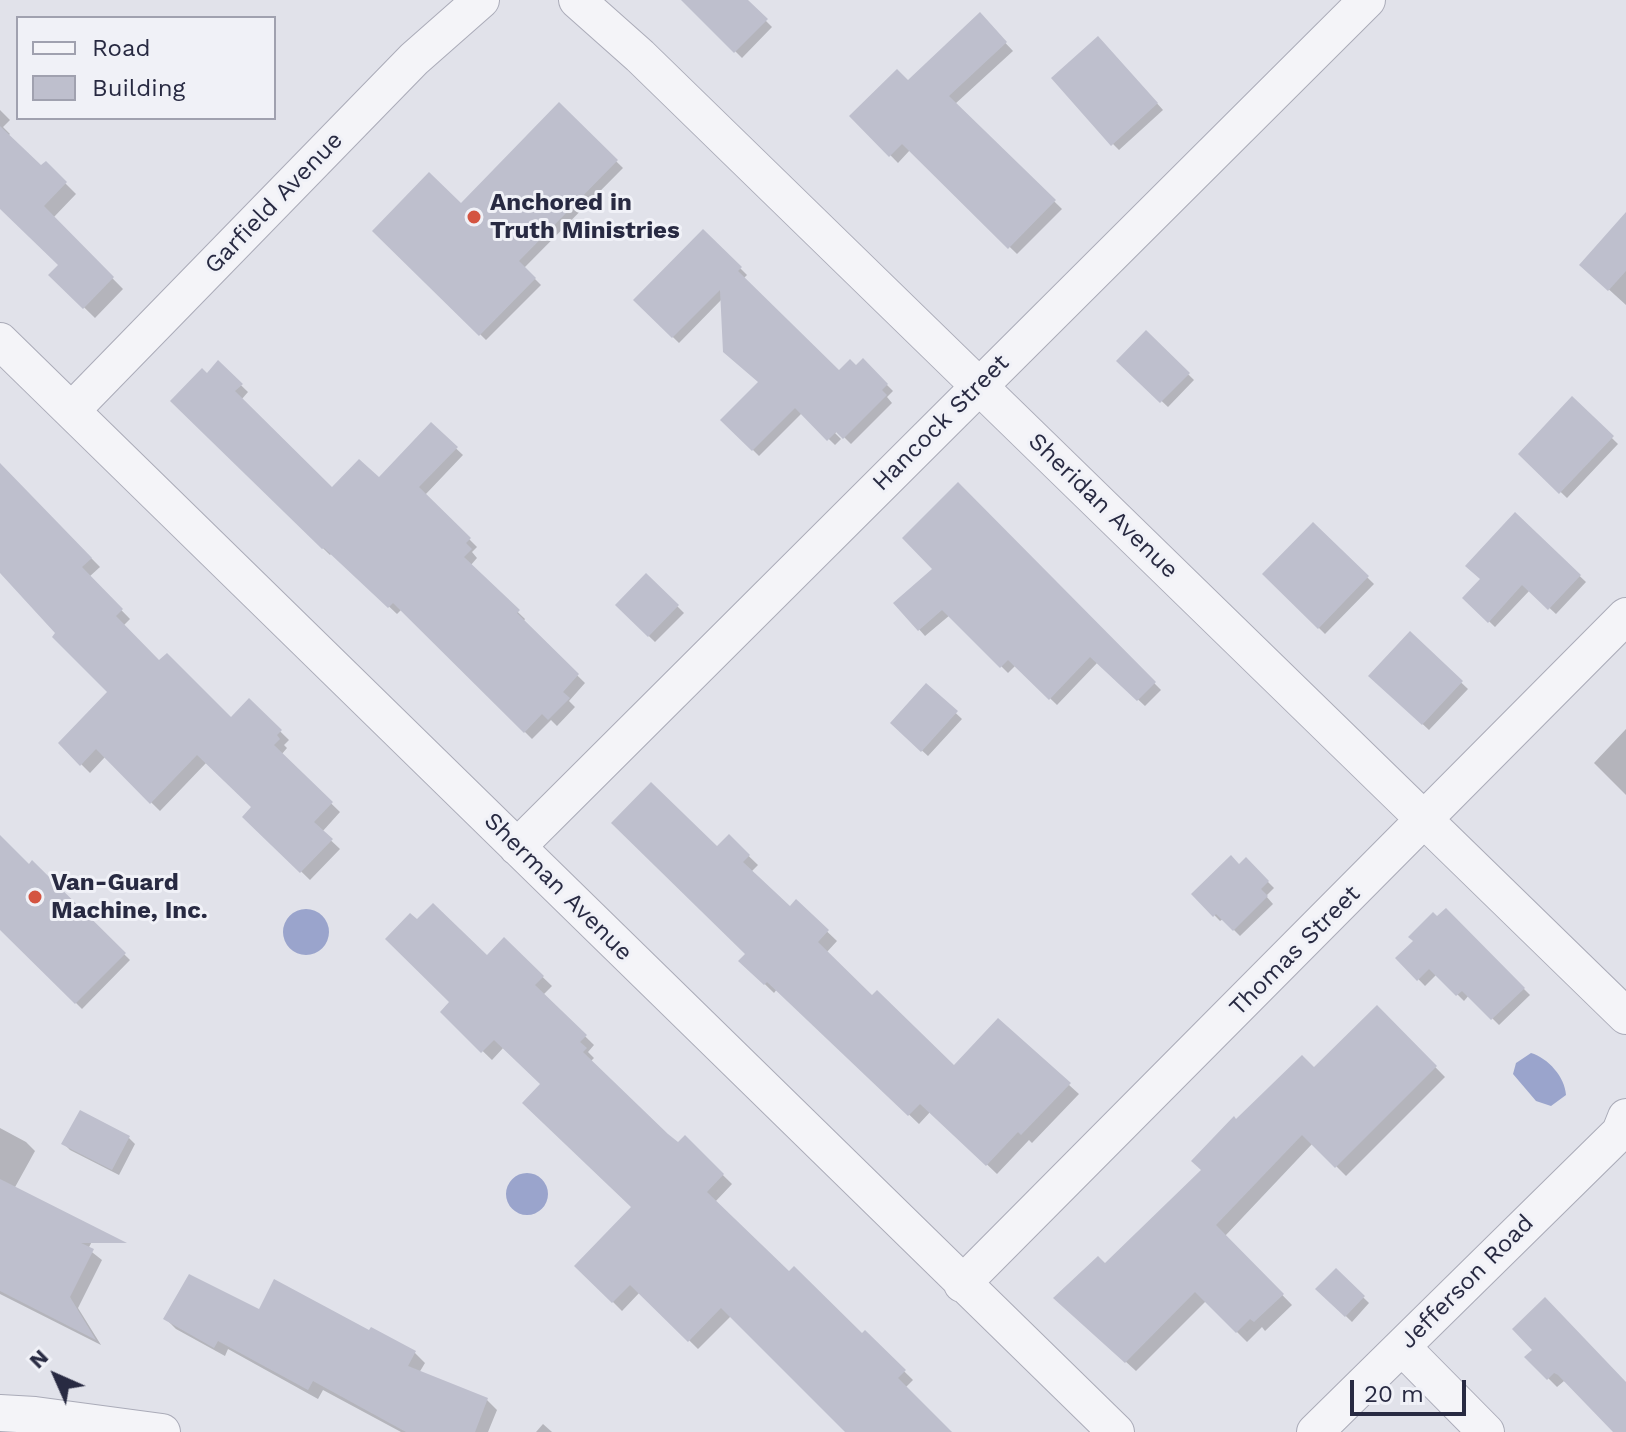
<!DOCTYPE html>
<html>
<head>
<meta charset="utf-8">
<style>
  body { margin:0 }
  #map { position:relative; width:1626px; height:1432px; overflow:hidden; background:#e1e2ea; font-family:"Work Sans",sans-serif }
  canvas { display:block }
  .legend { position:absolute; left:16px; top:16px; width:260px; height:104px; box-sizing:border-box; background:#f0f1f7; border:2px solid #a0a1af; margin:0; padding:10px 14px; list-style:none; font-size:24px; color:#282a42 }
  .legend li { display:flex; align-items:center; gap:16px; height:40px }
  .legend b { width:40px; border:2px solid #a0a1af }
  .north { position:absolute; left:16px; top:1336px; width:80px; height:80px; -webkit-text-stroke:6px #f0f1f7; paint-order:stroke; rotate:315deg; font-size:22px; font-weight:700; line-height:32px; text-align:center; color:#282a42 }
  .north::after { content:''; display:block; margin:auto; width:28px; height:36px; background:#282a42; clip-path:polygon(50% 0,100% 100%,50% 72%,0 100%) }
  .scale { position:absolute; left:1350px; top:1380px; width:116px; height:36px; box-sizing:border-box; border:4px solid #282a42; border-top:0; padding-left:10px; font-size:24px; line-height:28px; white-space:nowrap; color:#282a42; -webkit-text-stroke:6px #f0f1f7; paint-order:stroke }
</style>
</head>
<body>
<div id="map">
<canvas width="1626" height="1432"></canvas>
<ul class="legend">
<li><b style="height:10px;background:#f4f4f8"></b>Road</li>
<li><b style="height:22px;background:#bebfcd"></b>Building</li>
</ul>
<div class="north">N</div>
<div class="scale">20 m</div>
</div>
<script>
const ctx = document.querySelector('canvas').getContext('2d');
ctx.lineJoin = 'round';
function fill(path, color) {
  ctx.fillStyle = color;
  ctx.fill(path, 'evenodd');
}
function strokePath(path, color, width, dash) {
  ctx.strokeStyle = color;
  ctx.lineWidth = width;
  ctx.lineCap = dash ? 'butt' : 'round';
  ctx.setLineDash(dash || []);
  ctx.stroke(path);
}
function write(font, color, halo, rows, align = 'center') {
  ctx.font = font + ' "Work Sans",sans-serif';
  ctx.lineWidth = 6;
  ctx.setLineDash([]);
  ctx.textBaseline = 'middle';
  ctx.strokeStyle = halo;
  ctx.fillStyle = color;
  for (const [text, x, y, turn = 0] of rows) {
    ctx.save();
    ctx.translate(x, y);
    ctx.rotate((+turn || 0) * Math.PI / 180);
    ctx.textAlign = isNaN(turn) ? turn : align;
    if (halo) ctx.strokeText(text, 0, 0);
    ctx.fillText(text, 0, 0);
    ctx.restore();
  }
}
fill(new Path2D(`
  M283 932a23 23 0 1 1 46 0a23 23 0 1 1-46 0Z
  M1531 1053C1548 1058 1565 1077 1566 1095L1551 1106 1536 1101 1513 1074 1516 1063Z
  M506 1194a21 21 0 1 1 42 0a21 21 0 1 1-42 0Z`), '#9aa4cc');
fill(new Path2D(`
  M684 0H745L772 27 742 58Z
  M979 15 1013 51 955 104 1062 209 1017 254 910 150 898 163 852 116 908 83Z
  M1104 44 1163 110 1119 150 1113 144Z
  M559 105 623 168 524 268 541 285 486 340 375 231 461 206Z
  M0 110 10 120 3 127 10 134 8 136 41 168 46 164 76 194 53 218 123 289 95 318 51 275 60 265 0 206Z
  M1626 225V305L1582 265Z
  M703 231 747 275 743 279 839 373 856 368 863 361 893 391 887 397 892 403 851 444 838 431 835 433 841 439 835 445 802 413 759 456 723 420 760 383 722 299 679 343 635 300Z
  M1146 333 1194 380 1168 407 1119 361Z
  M218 363 248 392 241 400 332 490 379 480 431 425 463 455 425 495 477 547 472 552 477 558 470 566 525 619 523 622 585 683 569 701 575 707 557 726 551 720 532 739 402 609 397 614 332 553 330 555 173 401 207 376Z
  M1572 399 1618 444 1567 498 1521 454Z
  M0 466 100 567 89 577 130 619 123 626 159 662 231 720 249 701 289 740 284 745 287 748 281 755 340 812 322 832 340 849 310 880 245 817 254 807 207 762 160 811 105 757 90 773 60 743 110 692 0 566Z
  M958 485 1161 690 1145 706 1098 662 1057 705 1016 665 1008 673 950 615 925 636 896 603 935 569Z
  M1515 515 1586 582 1556 614 1530 590 1495 627 1465 598 1482 579Z
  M1313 524 1374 584 1325 634 1265 574Z
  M646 575 684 613 655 642 617 605Z
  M1410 634 1468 689 1429 730 1371 676Z
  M926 685 962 719 928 756 892 723Z
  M1626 729V795L1594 763Z
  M729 837 758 865 751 872 790 909 796 902 837 941 826 953 872 998 954 1067 998 1021 1079 1094 1032 1143 1029 1140 997 1174 931 1111 919 1124 777 989 774 993 741 961 747 954 717 849Z
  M0 838 29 866 32 863 130 960 82 1009 0 927Z
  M1246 860 1274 888 1266 896 1273 904 1240 936 1223 919 1220 921 1194 894Z
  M1446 911 1530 995 1499 1025 1469 995 1464 1001 1437 974 1425 986 1398 958Z
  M504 940 552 986 543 995 594 1045 588 1052 594 1058 590 1062 679 1145 685 1138 732 1184 715 1202 789 1274 862 1335 865 1333 913 1380 905 1388 949 1432H847L731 1316 698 1349 640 1292 622 1311 577 1266 634 1208 543 1084 504 1047 492 1060 442 1012Z
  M1377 1008 1445 1077 1346 1176 1313 1143 1225 1236 1292 1305 1265 1331 1262 1327 1247 1342 1206 1301 1136 1371 1066 1307 1203 1170 1236 1121 1314 1069Z
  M0 1128 26 1142 35 1151 14 1189 96 1234 88 1249 102 1260 78 1308 101 1345 0 1294Z
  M129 1138 135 1144 119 1175 70 1150 64 1144Z
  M1336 1271 1369 1303 1352 1322 1318 1289Z
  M260 1311 370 1333 372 1330 415 1353 425 1363 419 1373 487 1400 497 1410 488 1432H401L323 1390 318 1399 228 1349 225 1356 176 1329 166 1319Z
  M1527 1357 1626 1384V1432H1616L1569 1384 1564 1381 1557 1387Z
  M543 1424 552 1432H536Z`), '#0003');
fill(new Path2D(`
  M681 0H748L768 19 734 53Z
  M980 12 1007 42 949 96 1056 200 1008 249 902 144 889 157 849 116 897 69 908 80Z
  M1098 36 1158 103 1111 146 1051 78Z
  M559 102 618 160 519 261 536 278 479 336 372 231 429 172 461 203Z
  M0 126 41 165 46 161 67 182 44 206 114 277 83 309 48 275 58 265 0 209Z
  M1626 212V271L1608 291 1579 265Z
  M703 229 742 267 738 271 839 370 850 359 856 365 863 358 888 384 882 390 887 395 843 439 836 432 827 441 795 408 752 451 720 420 758 382 723 352 720 290 672 338 633 300Z
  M1146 330 1190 373 1160 403 1116 361Z
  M218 360 243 384 235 391 332 487 359 459 379 477 431 422 458 447 419 487 471 538 466 543 472 549 464 557 520 610 517 613 579 674 563 692 570 698 548 720 542 714 524 733 393 603 388 608 324 548 322 549 170 401 202 368 207 373Z
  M1572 396 1614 436 1559 494 1518 454Z
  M0 463 92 558 82 567 123 609 116 616 159 660 167 653 231 717 249 698 282 730 277 735 280 739 274 745 333 802 314 822 333 839 300 873 242 817 251 807 197 755 150 804 96 749 80 766 58 743 107 692 52 637 55 633 0 573Z
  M958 482 1156 682 1137 701 1090 657 1049 700 1008 660 1000 668 942 610 918 631 893 603 932 569 902 538Z
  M1515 512 1581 575 1548 610 1522 585 1488 623 1462 598 1480 579 1465 566Z
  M1313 522 1369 576 1318 629 1262 574Z
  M646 573 679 605 648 637 615 605Z
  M1410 631 1463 681 1422 725 1368 676Z
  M926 683 958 711 921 752 890 723Z
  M651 782 717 846 729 834 750 855 743 862 790 906 796 899 829 930 818 942 872 995 877 990 954 1065 998 1018 1071 1083 1021 1135 1018 1132 986 1166 920 1104 908 1116 767 982 764 985 738 961 745 954 611 823Z
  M0 835 29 864 32 860 126 953 75 1004 0 930Z
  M1231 855 1239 864 1246 857 1269 881 1261 889 1268 896 1233 931 1216 914 1213 917 1191 894Z
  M433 903 487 955 504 937 544 976 535 985 587 1035 580 1042 587 1048 583 1052 668 1134 678 1142 685 1135 724 1174 707 1192 789 1271 794 1266 862 1333 865 1330 906 1370 898 1378 952 1432H845L721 1308 688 1342 630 1285 612 1303 574 1266 631 1207 522 1103 540 1084 494 1040 481 1053 440 1012 449 1002 385 939 410 913 417 919Z
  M1446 908 1525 988 1491 1020 1462 991 1456 996 1429 969 1417 981 1395 958 1413 941 1408 937 1433 912 1437 916Z
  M1377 1005 1437 1066 1335 1168 1302 1135 1216 1225 1284 1294 1254 1322 1250 1319 1236 1333 1195 1292 1125 1363 1053 1298 1098 1256 1105 1263 1201 1170 1191 1161 1234 1116 1236 1119 1302 1055 1314 1067Z
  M80 1110 130 1136 112 1170 61 1144Z
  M0 1179 127 1243H81L94 1249 70 1297 96 1340 0 1291Z
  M1336 1268 1365 1296 1345 1317 1315 1289Z
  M189 1274 259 1309 274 1279 369 1330 371 1327 416 1351 408 1366 488 1398 475 1432H406L313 1381 308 1390 218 1341 214 1348 163 1319Z
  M1545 1297 1626 1382V1432H1613L1558 1375 1554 1373 1547 1380 1524 1357 1532 1350 1512 1329Z`), '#bebfcd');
const minor = new Path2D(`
  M577 0 640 56 1626 1016
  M0 341 1116 1432
  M72 410 414 59 481 0
  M517 847 1367 0
  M962 1284 1626 616
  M1402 1347 1486 1432
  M0 1413 35 1415 162 1432
  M1315 1432 1620 1132 1626 1117`);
strokePath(minor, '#aaabb8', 38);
strokePath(minor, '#f4f4f8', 36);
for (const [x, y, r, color] of [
  [474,217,8,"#d45441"],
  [35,897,8,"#d45441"]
]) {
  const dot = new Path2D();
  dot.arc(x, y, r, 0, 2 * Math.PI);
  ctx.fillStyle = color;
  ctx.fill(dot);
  strokePath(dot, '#f0f1f7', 3);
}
write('24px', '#282a42', '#f0f1f7', [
  ["Garfield Avenue",274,203,-46],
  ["Hancock Street",941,423,-45],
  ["Sheridan Avenue",1103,506,44],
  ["Sherman Avenue",558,887,45],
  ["Thomas Street",1295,951,-45],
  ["Jefferson Road",1467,1282,-45]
]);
write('bold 24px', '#282a42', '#f0f1f7', [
  ["Anchored in",490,203],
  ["Truth Ministries",490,231],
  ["Van-Guard",51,883],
  ["Machine, Inc.",51,911]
], 'left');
</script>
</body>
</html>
